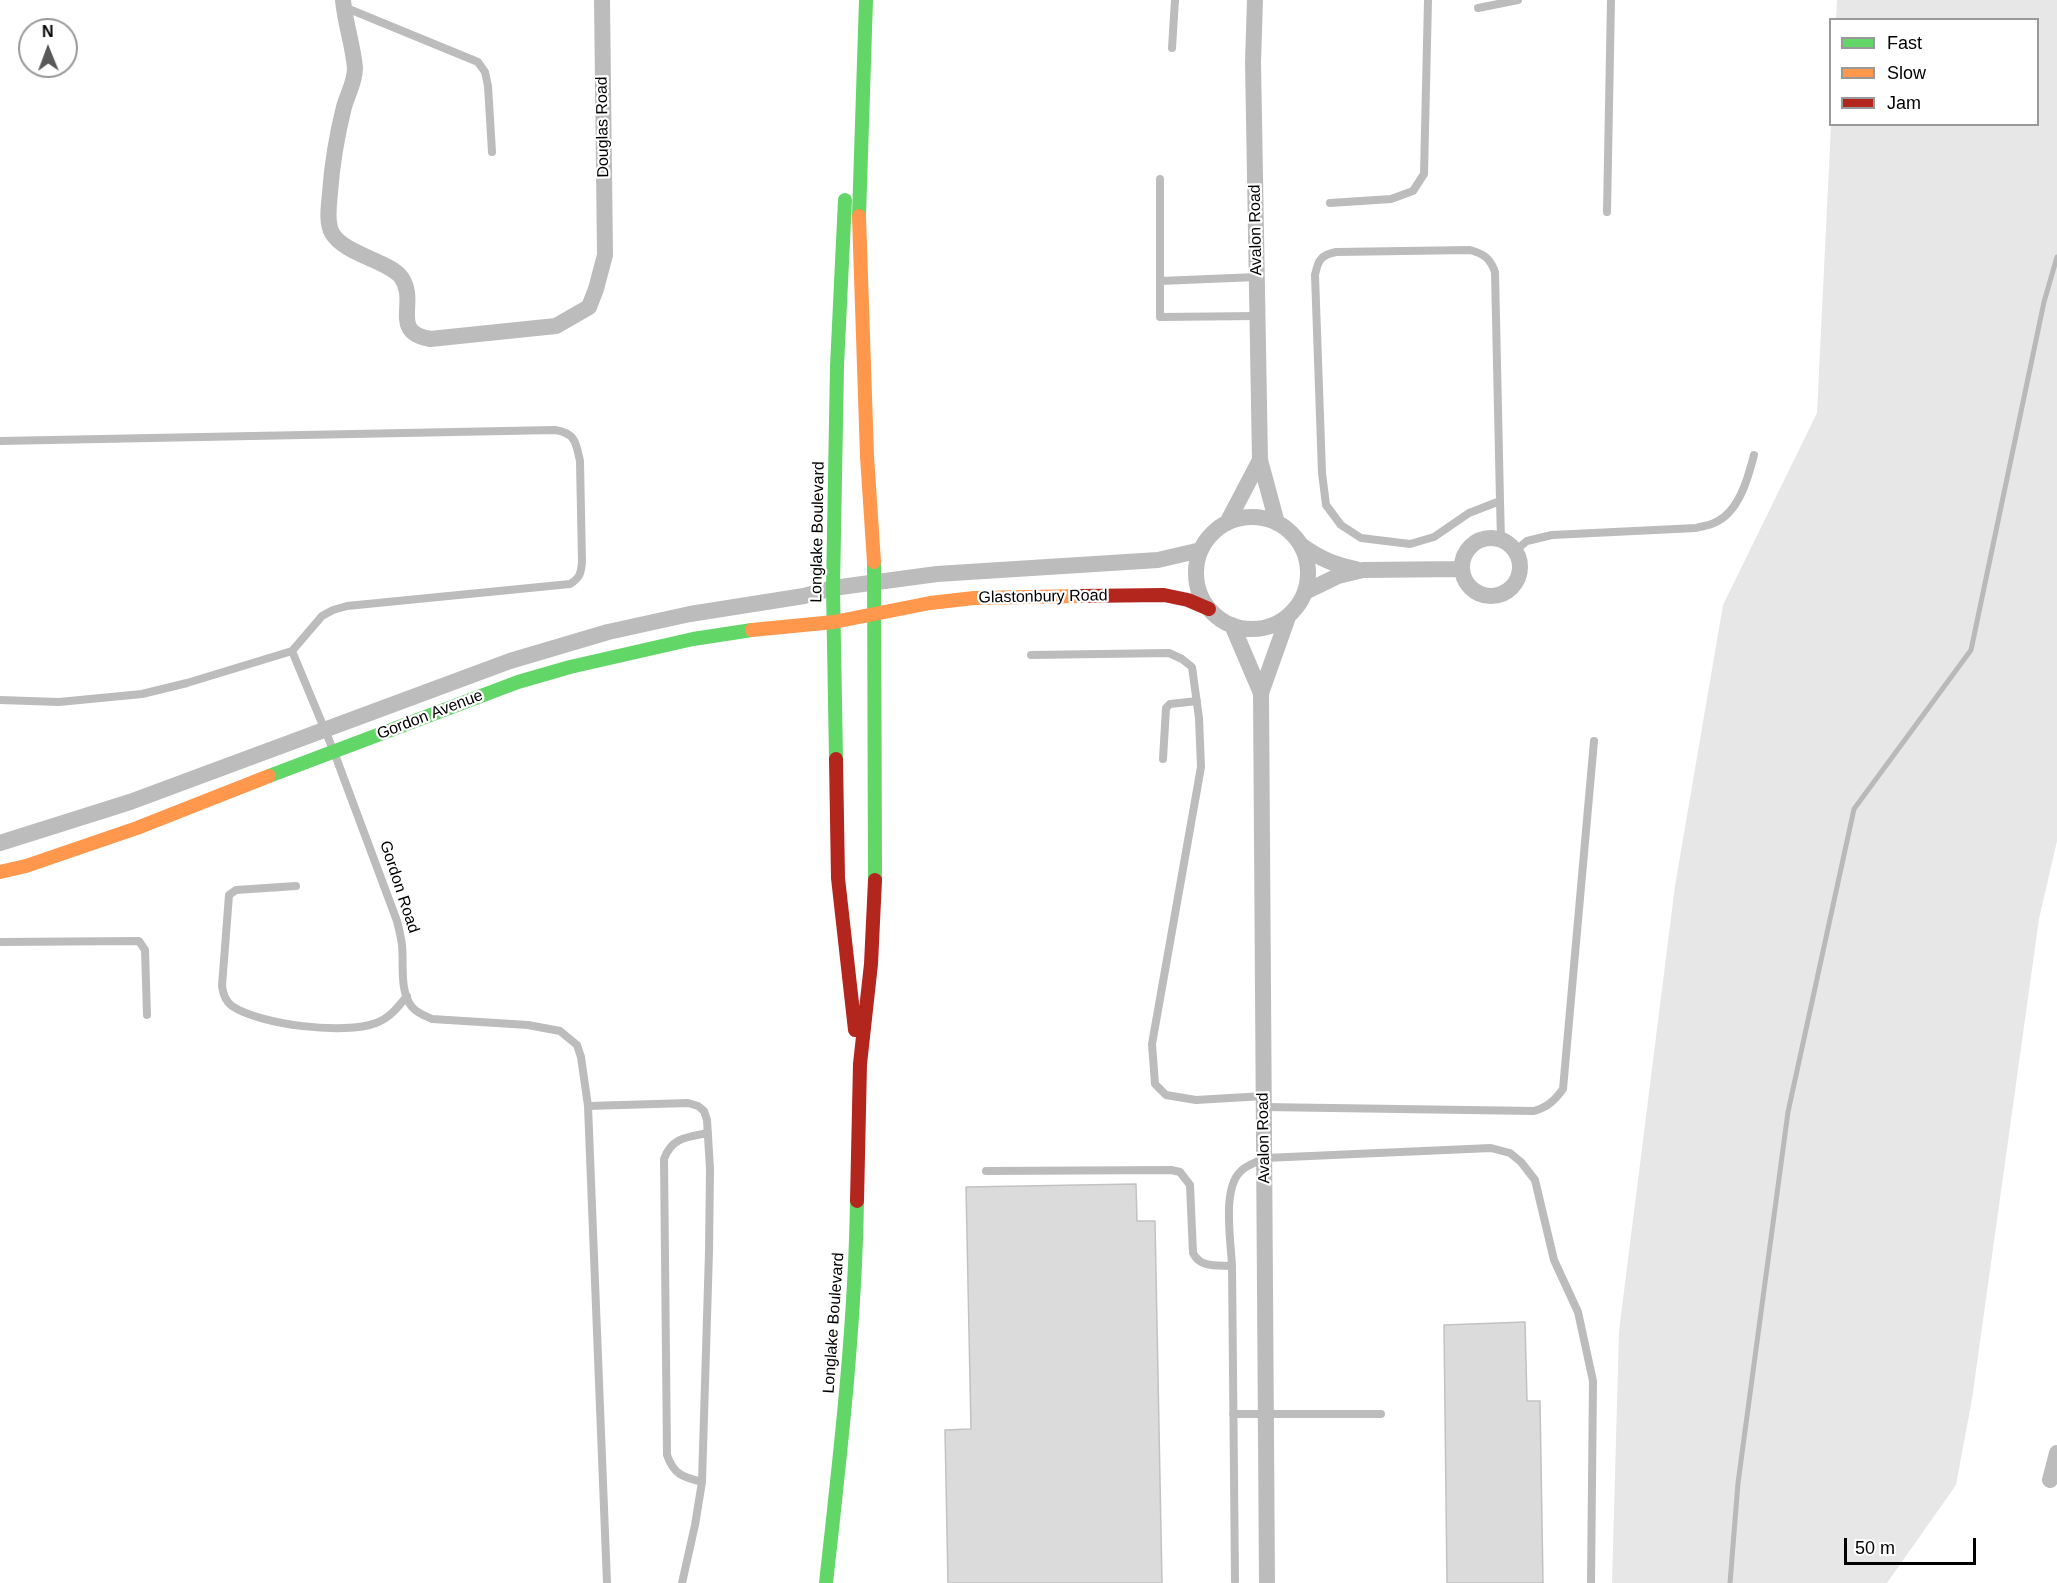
<!DOCTYPE html>
<html>
<head>
<meta charset="utf-8">
<style>
  body { margin:0 }
  #map { position:relative; width:2057px; height:1583px; overflow:hidden; background:#fff; font-family:Helvetica,sans-serif }
  canvas { display:block }
  .legend { position:absolute; left:1829px; top:18px; width:210px; height:108px; box-sizing:border-box; background:#fff; border:2px solid #999; margin:0; padding:8px 10px; list-style:none; font-size:18px; color:#000 }
  .legend li { display:flex; align-items:center; gap:12px; height:30px }
  .legend b { width:30px; border:2px solid #999 }
  .north { position:absolute; left:18px; top:18px; width:60px; height:60px; box-sizing:border-box; background:#fff; border:2px solid #999; border-radius:50%; rotate:359deg; font-size:16px; font-weight:700; line-height:24px; text-align:center; color:#000 }
  .north::after { content:''; display:block; margin:auto; width:21px; height:27px; background:#595959; clip-path:polygon(50% 0,100% 100%,50% 72%,0 100%) }
  .scale { position:absolute; left:1844px; top:1538px; width:132px; height:27px; box-sizing:border-box; border:3px solid #000; border-top:0; padding-left:8px; font-size:18px; line-height:21px; white-space:nowrap; color:#000; -webkit-text-stroke:4px #fff; paint-order:stroke }
</style>
</head>
<body>
<div id="map">
<canvas width="2057" height="1583"></canvas>
<ul class="legend">
<li><b style="height:8px;background:#63d668"></b>Fast</li>
<li><b style="height:8px;background:#ff974d"></b>Slow</li>
<li><b style="height:8px;background:#b3261e"></b>Jam</li>
</ul>
<div class="north">N</div>
<div class="scale">50 m</div>
</div>
<script>
const ctx = document.querySelector('canvas').getContext('2d');
ctx.lineJoin = 'round';
function fill(path, color) {
  ctx.fillStyle = color;
  ctx.fill(path, 'evenodd');
}
function strokePath(path, color, width, dash) {
  ctx.strokeStyle = color;
  ctx.lineWidth = width;
  ctx.lineCap = dash ? 'butt' : 'round';
  ctx.setLineDash(dash || []);
  ctx.stroke(path);
}
function write(font, color, halo, rows, align = 'center') {
  ctx.font = font + ' Helvetica,sans-serif';
  ctx.lineWidth = 4.5;
  ctx.setLineDash([]);
  ctx.textBaseline = 'middle';
  ctx.strokeStyle = halo;
  ctx.fillStyle = color;
  for (const [text, x, y, turn = 0] of rows) {
    ctx.save();
    ctx.translate(x, y);
    ctx.rotate((+turn || 0) * Math.PI / 180);
    ctx.textAlign = isNaN(turn) ? turn : align;
    if (halo) ctx.strokeText(text, 0, 0);
    ctx.fillText(text, 0, 0);
    ctx.restore();
  }
}
fill(new Path2D(`
  M1837 0H2057V841L2039 919 1972 1399 1956 1485 1887 1583H1612L1619 1331 1675 886 1723 605 1817 413 1831 125 2038 124V20L1836 19Z`), '#e7e7e7');
strokePath(new Path2D(`
  M1730 1583 1738 1483 1788 1112 1854 809 1971 650 2044 302 2057 257`), '#b9b9b9', 5);
const building = new Path2D(`
  M1136 1184 1137 1221H1155L1162 1583H948L945 1430 971 1429 966 1187Z
  M1525 1322 1527 1401H1540L1543 1583H1447L1444 1325Z`);
fill(building, '#dbdbdb');
strokePath(building, '#c2c2c2', 1.5);
strokePath(new Path2D(`
  M344 7 478 62 485 72 488 86 492 152
  M1478 8 1518 0
  M1172 48 1175 0
  M1160 179V317L1258 316
  M1330 203 1391 199 1413 191 1424 174 1428 0
  M1607 212 1611 0
  M1160 281 1257 277
  M0 441 555 430C575 433 576 442 580 461L582 562C581 573 580 578 570 584L347 606 333 610 322 616 292 651 187 683 142 694 59 702 0 700
  M1500 501 1469 513 1434 537 1410 544 1361 538 1341 525 1326 505 1322 473 1315 275C1318 260 1321 255 1336 252L1470 250C1484 254 1490 258 1495 272L1500 501 1501 539
  M1516 550 1527 541 1552 535 1696 528C1702 526 1708 526 1714 523 1739 513 1748 478 1754 455
  M292 651 334 752 397 921C399 929 401 937 402 945 404 963 399 991 412 1007 417 1013 425 1016 432 1019L528 1025 560 1031 577 1045 581 1057 588 1106 688 1103 698 1106 704 1111 707 1120 710 1169 709 1252 702 1482 695 1525 682 1583
  M1031 655 1169 653 1182 659 1192 667 1199 718 1201 767 1152 1044 1155 1084 1166 1095 1196 1100 1264 1096
  M1163 759 1166 708 1170 704 1197 701
  M296 886 236 890 229 895 222 986C223 994 225 1001 232 1006 260 1025 345 1035 376 1023 390 1018 398 1007 407 996
  M0 942 139 941 145 950 147 1015
  M588 1106 607 1583
  M1264 1107 1534 1111C1548 1107 1555 1100 1563 1089L1594 741
  M986 1171 1171 1170 1180 1172 1190 1185 1193 1253C1200 1268 1217 1265 1232 1266 1231 1242 1222 1190 1240 1172 1246 1165 1257 1162 1265 1158L1491 1148 1510 1153 1521 1162 1535 1180 1554 1260 1578 1312 1593 1381 1591 1583
  M1232 1266 1235 1581
  M1233 1414H1381
  M702 1482C683 1477 674 1475 667 1455L664 1159C672 1137 688 1137 708 1133`), '#bcbcbc', 8);
strokePath(new Path2D(`
  M343 0C345 23 353 45 355 68 355 82 348 93 344 107 337 135 332 164 330 193 329 205 326 222 332 233 344 254 389 261 401 277 419 302 389 332 430 339L556 326 589 307 596 289 605 255 602 0
  M1255 0 1253 62 1260 460 1277 523
  M1196 573a56 56 0 1 1 112 0a56 56 0 1 1-112 0Z
  M1227 523 1260 460
  M1462 567a29 29 0 1 1 58 0a29 29 0 1 1-58 0Z
  M1301 545C1319 558 1334 565 1356 569
  M1305 592 1338 576 1363 570 1462 569
  M1232 625 1261 693
  M0 843 130 802 510 661 608 632 690 614 804 596 833 588 937 574 1158 560 1201 550
  M2050 1480 2057 1453
  M1267 1583 1261 693 1288 617`), '#bcbcbc', 16);
strokePath(new Path2D(`
  M859 216 866 0
  M874 562 875 880
  M836 759 833 588 837 366 845 200
  M269 776 518 682 570 667 693 639 752 630
  M826 1583C840 1456 855 1329 857 1201`), '#63d668', 14);
strokePath(new Path2D(`
  M859 216 867 456 874 562
  M752 630 834 622 930 603 974 598 1081 596
  M0 872 26 866 137 828 269 776`), '#ff974d', 14);
strokePath(new Path2D(`
  M1081 596 1164 595 1188 600 1209 609
  M836 759 838 878 855 1030
  M857 1201 860 1064 871 964 875 880`), '#b3261e', 14);
write('16px', '#000', '#fff', [
  ["Douglas Road",603,127,-91],
  ["Avalon Road",1256,230,-91],
  ["Longlake Boulevard",818,532,-89],
  ["Glastonbury Road",1043,597,-1],
  ["Gordon Avenue",430,715,-21],
  ["Gordon Road",399,887,72],
  ["Avalon Road",1264,1138,-91],
  ["Longlake Boulevard",834,1323,-86]
]);
</script>
</body>
</html>
